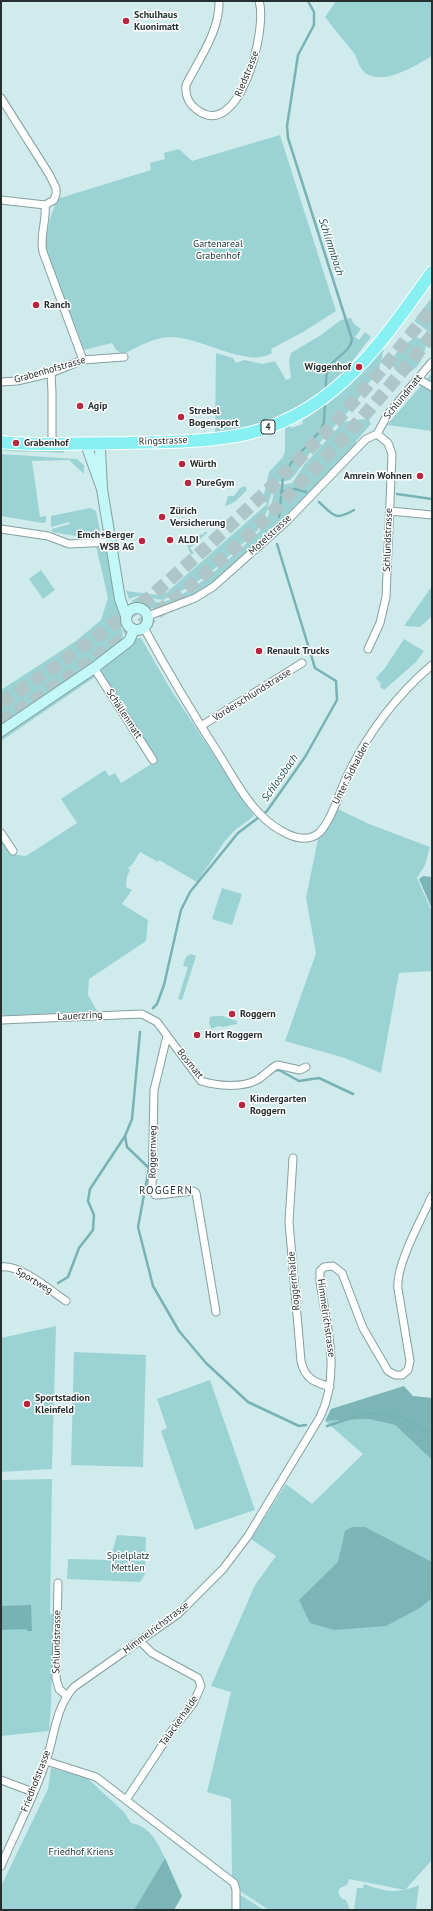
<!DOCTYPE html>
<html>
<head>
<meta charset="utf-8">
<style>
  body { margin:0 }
  #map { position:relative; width:433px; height:1911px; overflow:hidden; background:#d0ebec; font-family:"PT Sans",sans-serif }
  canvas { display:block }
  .frame { position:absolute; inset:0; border:2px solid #263031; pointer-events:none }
</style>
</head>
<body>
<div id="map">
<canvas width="433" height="1911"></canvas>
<div class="frame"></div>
</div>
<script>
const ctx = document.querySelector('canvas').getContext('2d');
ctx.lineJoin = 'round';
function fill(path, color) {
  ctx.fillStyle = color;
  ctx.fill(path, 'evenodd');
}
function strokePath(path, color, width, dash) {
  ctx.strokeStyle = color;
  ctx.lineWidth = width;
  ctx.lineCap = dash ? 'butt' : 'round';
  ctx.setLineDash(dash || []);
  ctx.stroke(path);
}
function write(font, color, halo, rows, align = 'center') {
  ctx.font = font + ' "PT Sans",sans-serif';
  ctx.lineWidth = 3;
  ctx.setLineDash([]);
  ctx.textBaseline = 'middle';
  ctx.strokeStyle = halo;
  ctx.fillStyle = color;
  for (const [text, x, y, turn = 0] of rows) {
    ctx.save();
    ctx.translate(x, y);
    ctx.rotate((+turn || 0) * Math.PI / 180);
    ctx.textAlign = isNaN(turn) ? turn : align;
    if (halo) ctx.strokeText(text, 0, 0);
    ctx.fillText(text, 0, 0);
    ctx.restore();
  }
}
fill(new Path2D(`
  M336 1H432V56C415 66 382 87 364 72 358 66 358 59 354 53 344 41 334 29 325 17Z
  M280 135 336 311 303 332 271 349 272 353C248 369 199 336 171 337 154 337 138 347 123 354L116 350 112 343 84 350 44 246 49 222 57 199 151 170 150 163 165 159 164 153 179 149 192 161Z
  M432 297V334L414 321Z
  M351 318 354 324 361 329 355 337 359 340 365 332 371 337C358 353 345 372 330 387 298 415 255 427 215 434L216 353 233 358 236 363 244 360 263 364 275 361 286 380 291 378 289 360 291 353 321 335 341 320Z
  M417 337 426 344C424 359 417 372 401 375 380 361 404 343 417 337Z
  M384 348 378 374 370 381 355 404 310 453 295 475 290 480 277 482 273 487 264 520 257 531 212 571 191 586 163 600 138 596 129 599 126 591 159 595V589L162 588 166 593 267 504 263 499 269 472 283 457 285 451V428L290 425 291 428 303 424 302 420C336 401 358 378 384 348Z
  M432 373V431L387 425Z
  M362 419 369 420 371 424 356 441 357 443 285 517 205 589 189 597 155 609 148 608 131 601 137 598C145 600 153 603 161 602 191 598 235 553 258 533L267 520 275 489 277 486 292 483 304 465 343 422Z
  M1 447 21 450H65L63 453C42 451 22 453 1 450Z
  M1 454 77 459 84 465V474L69 460 32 461 40 517 46 516V522L42 523 1 516Z
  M245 486 247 490C240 497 234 504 225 506L228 496H234L240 488Z
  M90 508 96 511 101 535 76 536 52 532V529L70 524 69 522 51 527V516Z
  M186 532 187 537 204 534V532H208L190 548 194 553 191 555 187 545 193 544 192 538 186 539Z
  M96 546 107 548 123 636 122 640 43 698 1 725V690L76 641 101 620 108 598Z
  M41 570 55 590 43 599 29 579Z
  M432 586V616L420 627 404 626Z
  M141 638 171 690 254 816 235 830 225 841 197 882 159 860 158 862 140 852 132 865 128 868 130 870 127 876 126 887 132 890 122 904 148 920 146 941 89 979 88 995 97 1011 3 1016 1 1009V840L10 854 26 856 77 823 61 799 105 770 109 776 115 773 121 783 156 761 100 671 134 639Z
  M404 639 424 651 416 662 384 690 380 687 381 684 376 678 385 668Z
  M92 674 95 677 1 741V734Z
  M338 809 369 824 430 847 425 865 417 878 432 912V971L399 973 381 1073 345 1058 285 1041 316 953 306 898 318 839Z
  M222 888 242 894 232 925 212 919Z
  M191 954 196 956 182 1000 178 999 188 967 183 966 186 957Z
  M214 1016H222L237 1021V1024L223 1027 218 1026 212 1029 209 1024 210 1017Z
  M56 1326 52 1469 1 1472V1338Z
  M74 1352 146 1355 143 1467 71 1465Z
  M210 1380 255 1510 195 1530 161 1431 167 1428 157 1399Z
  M368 1419 395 1425 432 1460V1860L405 1890 349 1879 347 1885 340 1888 338 1893 342 1899 346 1900 350 1910H269L240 1891 236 1880 232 1877 231 1799 207 1792 231 1692 211 1686 255 1585 276 1556 251 1539 286 1484 312 1504 363 1454 325 1421Z
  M52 1479 50 1613 53 1615 51 1704 49 1731 1 1736V1480Z
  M117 1535 146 1537 145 1574 140 1582 67 1579 68 1559 110 1560Z
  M51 1768 85 1776 124 1812 131 1823C150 1826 157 1842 165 1858L134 1910H1V1886L48 1789Z
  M364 1884C385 1892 399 1894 419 1885L416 1910H354L357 1888H363Z
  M239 1896H242L264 1910H238Z`), '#9bd3d5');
fill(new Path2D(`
  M423 876 432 877V909L419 879Z
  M404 1386 413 1396 432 1398V1460L395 1425 368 1419 325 1421 331 1409Z
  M352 1527H365L432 1562V1598L420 1608 386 1626 334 1630 310 1623 299 1600 338 1562 345 1531Z
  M165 1858 182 1896 174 1910H134Z`), '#7bb5b7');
fill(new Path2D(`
  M31 1605 32 1631H27V1629L1 1630V1606Z`), '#77b2b4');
strokePath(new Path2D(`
  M308 1 314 12V25L298 55 287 126 288 138 352 339C350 353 335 356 329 368 325 374 326 383 326 390
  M281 492 295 489 306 492
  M397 494 432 499
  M319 502C334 516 335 521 354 510
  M279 517 283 477 291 463 321 430 324 422 325 401
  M153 1008 157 1004 164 985 181 910 190 892 238 833 267 811 305 757 337 700 336 681 315 668 277 544
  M140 1032 132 1119 125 1136 127 1147 149 1168 138 1227 153 1286 179 1331 206 1363 248 1402 299 1426 306 1425
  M272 1071 279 1070 299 1081 319 1078 353 1094
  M58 1283 68 1277 79 1248 93 1230 94 1215 88 1201 90 1189 125 1136
  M327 1426 360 1415 369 1413 401 1417 426 1432 432 1430`), '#77b2b4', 2.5);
strokePath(new Path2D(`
  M1 703 55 667 150 597 207 547 269 489 333 425 390 360 432 308
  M1 722C55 687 108 650 159 611 260 533 352 434 432 335`), '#aec6c7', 13, [13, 6]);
const street = new Path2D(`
  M219 1C220 31 199 59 186 85 185 95 188 103 196 109 239 144 268 29 259 1
  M1 98 49 174 56 188V194L54 200 45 205 1 200
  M45 205C47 221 39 236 43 252L83 360
  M51 373 52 393V444
  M418 379 432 387
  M1 382 17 381 51 373 83 360 124 357
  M377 434 388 414 432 362
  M390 511 432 515
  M1 529 48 536 69 544 112 542
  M148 616 195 598 213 587 286 522 366 439 377 434
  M144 628C168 672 193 714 220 756 232 775 243 797 259 813 272 827 302 849 320 832 333 818 340 789 349 772 369 732 398 694 432 665
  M368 649 380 623 386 597 392 454 388 443 377 434
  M94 668 153 760
  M201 726 302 663
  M1 833 13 851
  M1 1020 142 1014 157 1022 201 1081C217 1086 242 1088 257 1080 264 1076 270 1069 277 1065L300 1070 306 1067
  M167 1036 154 1090 152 1189 155 1195H158L193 1191 196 1193 216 1312
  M293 1158 289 1222 301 1361C305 1379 314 1382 330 1387
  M1 1267C20 1264 50 1290 66 1301
  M58 1583 56 1678 59 1689 67 1696
  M46 1761 96 1777 234 1883 236 1890V1910
  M1 1780 33 1792
  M126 1800 173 1729 193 1704 201 1686 198 1678 152 1653 140 1641
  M1 1866C16 1831 34 1797 46 1761 55 1735 55 1708 74 1687L178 1614 223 1569 248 1536 320 1417C341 1374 327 1326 320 1282V1271L324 1267 333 1266 342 1273 363 1328 388 1371 395 1375H402L408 1370 410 1361 398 1289C395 1266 422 1218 432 1196`);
const secondary = new Path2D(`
  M102 489 100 449 94 443 88 450 102 489 120 599 126 616
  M126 619a11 11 0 1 1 22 0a11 11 0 1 1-22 0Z
  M1 731 94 668 129 641 134 630`);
const primary = new Path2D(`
  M1 442C13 444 25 443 37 444 67 444 98 443 128 443 164 442 201 442 236 436 331 419 380 345 432 272`);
strokePath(street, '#869fa0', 9);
strokePath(secondary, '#869fa0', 12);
strokePath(primary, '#fff', 14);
strokePath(street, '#fff', 7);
strokePath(secondary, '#c3f8f9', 10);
strokePath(primary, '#87f0f3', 12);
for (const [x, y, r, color] of [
  [126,21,4,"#b9273e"],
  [36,305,4,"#b9273e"],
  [359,367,4,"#b9273e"],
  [80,406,4,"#b9273e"],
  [181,417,4,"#b9273e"],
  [16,443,4,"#b9273e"],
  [182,464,4,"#b9273e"],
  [420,476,4,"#b9273e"],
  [188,483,4,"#b9273e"],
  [162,517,4,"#b9273e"],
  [170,540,4,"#b9273e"],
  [142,541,4,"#b9273e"],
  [259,651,4,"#b9273e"],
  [232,1014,4,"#b9273e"],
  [197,1035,4,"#b9273e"],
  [242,1105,4,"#b9273e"],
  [27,1404,4,"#b9273e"]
]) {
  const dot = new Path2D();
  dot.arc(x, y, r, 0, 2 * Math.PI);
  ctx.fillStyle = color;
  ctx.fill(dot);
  strokePath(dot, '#fff', 1.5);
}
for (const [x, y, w] of [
  [268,427,14]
]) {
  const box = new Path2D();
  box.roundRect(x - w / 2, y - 7, w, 14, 3);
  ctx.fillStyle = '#fff';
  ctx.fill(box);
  strokePath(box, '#263031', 1);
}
write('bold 9px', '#263031', null, [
  ["4",268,427]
]);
write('bold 10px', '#263031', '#fff', [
  ["Schulhaus",134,15],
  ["Kuonimatt",134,27],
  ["Ranch",44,305],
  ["Wiggenhof",351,367,"right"],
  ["Agip",88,406],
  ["Strebel",189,411],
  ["Bogensport",189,423],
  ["Grabenhof",24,443],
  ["Würth",190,464],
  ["Amrein Wohnen",412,476,"right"],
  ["PureGym",196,483],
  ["Zürich",170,511],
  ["Versicherung",170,523],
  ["Emch+Berger",134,535,"right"],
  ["WSB AG",134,547,"right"],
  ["ALDI",178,540],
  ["Renault Trucks",267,651],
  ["Roggern",240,1014],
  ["Hort Roggern",205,1035],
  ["Kindergarten",250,1099],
  ["Roggern",250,1111],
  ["Sportstadion",35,1398],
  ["Kleinfeld",35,1410]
], 'left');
write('10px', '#263031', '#fff', [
  ["Riedstrasse",247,74,-68],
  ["Grabenhofstrasse",50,370,-16],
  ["Schlundmatt",403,397,-51],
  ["Ringstrasse",163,441,-2],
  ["Motelstrasse",270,535,-43],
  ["Schlundstrasse",388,540,-88],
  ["Vorderschlundstrasse",252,695,-32],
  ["Schällenmatt",124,714,57],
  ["Unter Sidhalden",351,773,-63],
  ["Lauerzring",80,1016,-3],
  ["Bosmatt",190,1064,51],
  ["Roggernweg",153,1152,-89],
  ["Sportweg",34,1281,31],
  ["Roggernhalde",294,1281,-95],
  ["Himmelrichstrasse",326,1318,82],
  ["Himmelrichstrasse",156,1628,-37],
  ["Schlundstrasse",57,1642,-89],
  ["Talackerhalde",179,1721,-55],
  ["Friedhofstrasse",36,1781,-69]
]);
write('10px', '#163536', '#fff', [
  ["Gartenareal",218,244],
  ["Grabenhof",218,256],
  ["Spielplatz",128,1556],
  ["Mettlen",128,1568],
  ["Friedhof Kriens",81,1852]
]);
write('italic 11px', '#1e5153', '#fff', [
  ["Schlimmbach",331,247,72],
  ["Schlossbach",280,778,-55]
]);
ctx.letterSpacing = '1px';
write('11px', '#1c3334', '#fff', [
  ["ROGGERN",166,1191]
]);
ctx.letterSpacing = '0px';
</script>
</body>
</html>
